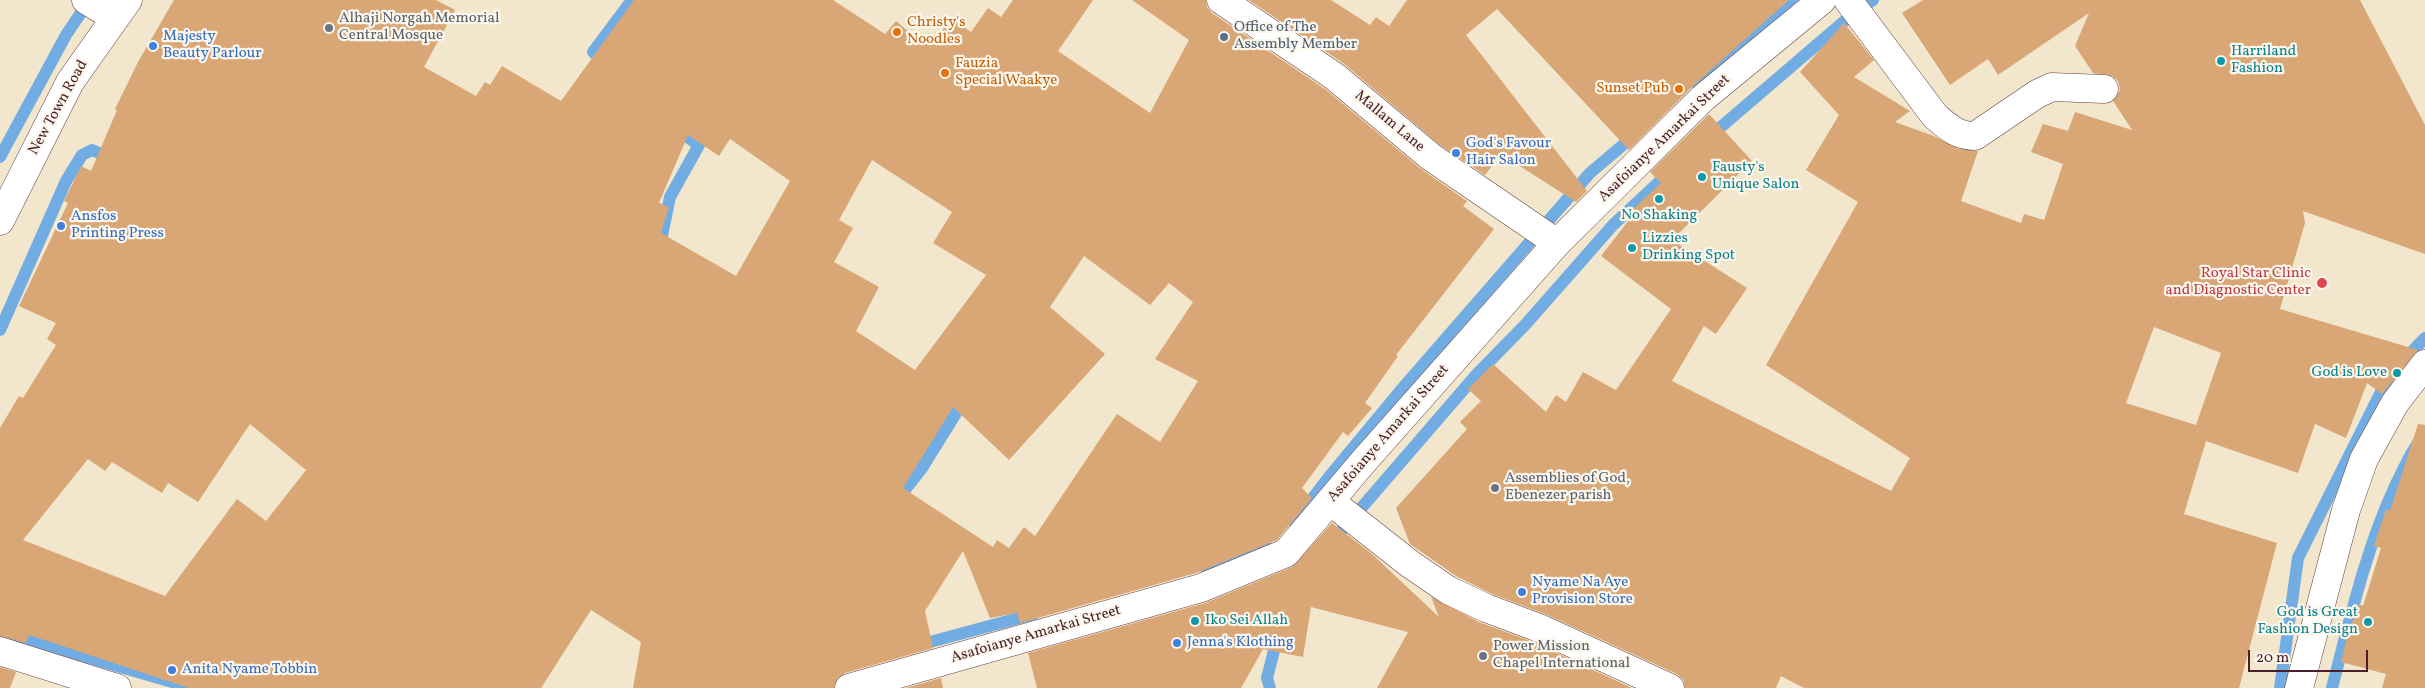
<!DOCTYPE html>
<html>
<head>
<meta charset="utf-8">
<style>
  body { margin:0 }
  #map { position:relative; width:2425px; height:688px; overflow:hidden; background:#f2e7cc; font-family:Vollkorn,serif }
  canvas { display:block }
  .scale { position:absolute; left:2248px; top:650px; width:120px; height:22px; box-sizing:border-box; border:2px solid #4a1f2b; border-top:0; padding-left:6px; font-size:15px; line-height:18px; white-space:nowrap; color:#4a1f2b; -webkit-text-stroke:4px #fbf7ec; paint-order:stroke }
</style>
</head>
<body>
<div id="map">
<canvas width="2425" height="688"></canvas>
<div class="scale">20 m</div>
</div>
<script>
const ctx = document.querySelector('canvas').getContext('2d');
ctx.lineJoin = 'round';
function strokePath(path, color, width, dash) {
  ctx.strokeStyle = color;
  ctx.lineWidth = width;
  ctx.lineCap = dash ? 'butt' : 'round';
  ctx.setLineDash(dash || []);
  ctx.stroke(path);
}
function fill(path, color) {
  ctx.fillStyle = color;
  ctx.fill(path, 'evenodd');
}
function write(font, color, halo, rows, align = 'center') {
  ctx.font = font + ' Vollkorn,serif';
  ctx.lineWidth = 4.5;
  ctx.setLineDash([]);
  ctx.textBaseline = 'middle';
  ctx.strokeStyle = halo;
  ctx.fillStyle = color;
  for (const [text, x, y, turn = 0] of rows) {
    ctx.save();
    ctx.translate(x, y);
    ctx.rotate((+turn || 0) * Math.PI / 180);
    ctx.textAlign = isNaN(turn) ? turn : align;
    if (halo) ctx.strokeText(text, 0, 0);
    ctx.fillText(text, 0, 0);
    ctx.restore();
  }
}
strokePath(new Path2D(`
  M607 64 593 52 632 0
  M1696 83 1797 0
  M1708 138 1848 18 1873 0
  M0 157 66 35 89 1
  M659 250 670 197 699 145 673 127
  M0 330 66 181 82 155 92 150 114 159
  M2403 361 2425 338
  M904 491 922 468 966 397
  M1294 523 1328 478 1401 390 1590 173 1637 133
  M1331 543 1477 374 1525 325 1613 225 1671 171
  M1205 567 1267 547
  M0 632 193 688
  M915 646 1034 614
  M1270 688 1267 678 1278 635
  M2280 688 2298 558 2388 378
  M2332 688C2350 619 2366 548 2396 484 2405 466 2412 449 2425 434`), '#71ace2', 12);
fill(new Path2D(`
  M174 0H436L455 10 424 67 476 96 485 82 490 85 502 66 561 101 634 0H833L885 34 896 21 922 43 929 33 937 38 951 18 971 32 988 8 1001 17 1013 0H1093L1058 51 1150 113 1189 40 1132 0H1206L1207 7 1212 13 1325 89 1421 169 1467 201 1463 206 1494 229 1396 355 1398 356 1365 403 1372 408 1348 436 1343 432 1302 488 1312 498 1277 540 1196 573 1020 623 1017 613 990 618 963 551 925 611 933 648 845 673 838 678 834 688H633L641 642 591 610 541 688H189L29 635 26 643 0 636V428L19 396 23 398 56 345 47 339 56 323 19 306 68 203 64 201 81 166 91 171 117 110 115 109 138 62ZM688 135 719 156 730 139 790 181 736 276 661 233 669 207 659 203ZM872 160 952 212 933 243 986 275 915 370 856 331 879 287 834 262 853 228 839 220ZM1084 256 1150 305 1169 283 1193 302 1155 359 1198 381 1160 442 1117 414 1035 536 1024 527 1009 548 997 540 993 547 903 488 953 407 1009 460 1105 354 1050 307ZM250 424 306 470 266 521 237 499 165 596 23 540 88 459 105 471 112 462 162 493 168 483 198 502Z
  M1249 0H1331L1370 25 1376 17 1389 26 1407 0H1789L1692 87 1629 150 1497 9 1466 35 1587 191 1576 202 1501 154 1485 175 1440 145 1343 63Z
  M1923 0H2360L2425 125V254L2303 211 2305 223 2280 309 2418 350 2382 394 2367 383 2346 438 2315 424 2298 473 2206 441 2184 514 2277 543 2239 688H1804L1781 676 1776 688H1685L1683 679 1677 674 1545 614 1492 594 1456 576 1410 544 1396 508 1467 429 1460 422 1481 401 1468 389 1493 364 1546 412 1556 395 1566 402 1583 372 1616 390 1671 309 1601 256 1632 216 1629 213 1661 183 1650 172 1709 114 1752 161 1672 240 1747 288 1716 334 1704 326 1672 381 1891 491 1910 458 1766 365 1858 202 1806 170 1839 115 1800 72 1844 23 1874 60 1854 77 1910 111 1895 122 1934 136 1958 149 1978 151 1961 201 2021 223 2024 214 2044 220 2063 164 2031 152 2043 124 2068 131 2075 112 2132 130 2113 101 2120 90 2118 81 2112 76 2093 73 2075 46 2089 13 1998 75 1988 59 1950 85 1902 13ZM2154 327 2221 353 2196 425 2126 403Z
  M2418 424 2425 425V688H2382L2386 674 2341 662 2347 636 2359 604 2363 606 2381 548 2374 546 2386 509 2390 511Z
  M1332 523 1372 554 1439 617 1431 597 1479 622 1533 642 1632 688H1377L1408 632 1311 607 1303 657 1263 649 1241 688H1037L1028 653 1205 603 1292 567Z
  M0 667 16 672 10 688H0Z
  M941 678 943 688H906Z`), '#d9a676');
const minor = new Path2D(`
  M86 0 114 17
  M1221 0 1334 76 1431 157 1557 243
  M1848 0 1935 116C1948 127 1957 136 1975 136L2037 94 2052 87 2104 89
  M0 221 70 82 128 0
  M1330 501 1410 564 1448 590 1486 608 1539 628 1670 688
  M0 651 117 688
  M849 688 1201 588 1286 553 1363 462 1557 243 1703 98 1822 0
  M2299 688 2346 510 2364 459 2395 403 2425 364`);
strokePath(minor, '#633d43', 29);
strokePath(minor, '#fff', 28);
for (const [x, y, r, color] of [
  [329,28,5,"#6b7280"],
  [897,32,5,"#e8710a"],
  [1224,37,5,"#5c6f8a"],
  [153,46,5,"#3f7fe0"],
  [2221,61,5,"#0f9aa8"],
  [945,73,5,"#e8710a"],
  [1679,89,5,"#e8710a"],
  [1456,153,5,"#3f7fe0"],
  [1702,177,5,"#0f9aa8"],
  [1659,199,5,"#0f9aa8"],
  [61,226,5,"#3f7fe0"],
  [1632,248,5,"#0f9aa8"],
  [2322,283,6,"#e0444e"],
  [2397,373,5,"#0f9aa8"],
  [1495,488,5,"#6b7280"],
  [1522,592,5,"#3f7fe0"],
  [1195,621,5,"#0f9aa8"],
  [2368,622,5,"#0f9aa8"],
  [1177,643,5,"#3f7fe0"],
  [1483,656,5,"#6b7280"],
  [172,670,5,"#3f7fe0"]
]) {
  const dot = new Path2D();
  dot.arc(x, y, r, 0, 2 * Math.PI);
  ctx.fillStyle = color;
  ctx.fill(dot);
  strokePath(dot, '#fbf7ec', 2);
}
write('15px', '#5b616d', '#fbf7ec', [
  ["Alhaji Norgah Memorial",339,19],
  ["Central Mosque",339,36],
  ["Assemblies of God,",1505,479],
  ["Ebenezer parish",1505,496],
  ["Power Mission",1493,647],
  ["Chapel International",1493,664]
], 'left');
write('15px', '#c56008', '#fbf7ec', [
  ["Christy's",907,23],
  ["Noodles",907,40],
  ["Fauzia",955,64],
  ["Special Waakye",955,81],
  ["Sunset Pub",1669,89,"right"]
], 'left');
write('15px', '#4e5e75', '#fbf7ec', [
  ["Office of The",1234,28],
  ["Assembly Member",1234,45]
], 'left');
write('15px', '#366cbe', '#fbf7ec', [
  ["Majesty",163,37],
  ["Beauty Parlour",163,54],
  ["God's Favour",1466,144],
  ["Hair Salon",1466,161],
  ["Ansfos",71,217],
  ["Printing Press",71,234],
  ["Nyame Na Aye",1532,583],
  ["Provision Store",1532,600],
  ["Jenna's Klothing",1187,643],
  ["Anita Nyame Tobbin",182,670]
], 'left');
write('15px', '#0d838f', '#fbf7ec', [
  ["Harriland",2231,52],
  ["Fashion",2231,69],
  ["Fausty's",1712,168],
  ["Unique Salon",1712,185],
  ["No Shaking",1659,216,"center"],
  ["Lizzies",1642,239],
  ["Drinking Spot",1642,256],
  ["God is Love",2387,373,"right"],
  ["God is Great",2358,613,"right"],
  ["Fashion Design",2358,630,"right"],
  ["Iko Sei Allah",1205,621]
], 'left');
write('15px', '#4a1f2b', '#fbf7ec', [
  ["New Town Road",59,108,-61],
  ["Mallam Lane",1389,122,40],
  ["Asafoianye Amarkai Street",1665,139,-44],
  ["Asafoianye Amarkai Street",1389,434,-49],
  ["Asafoianye Amarkai Street",1036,635,-16]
]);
write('15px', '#be3a42', '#fbf7ec', [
  ["Royal Star Clinic",2311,274],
  ["and Diagnostic Center",2311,291]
], 'right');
</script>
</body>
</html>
